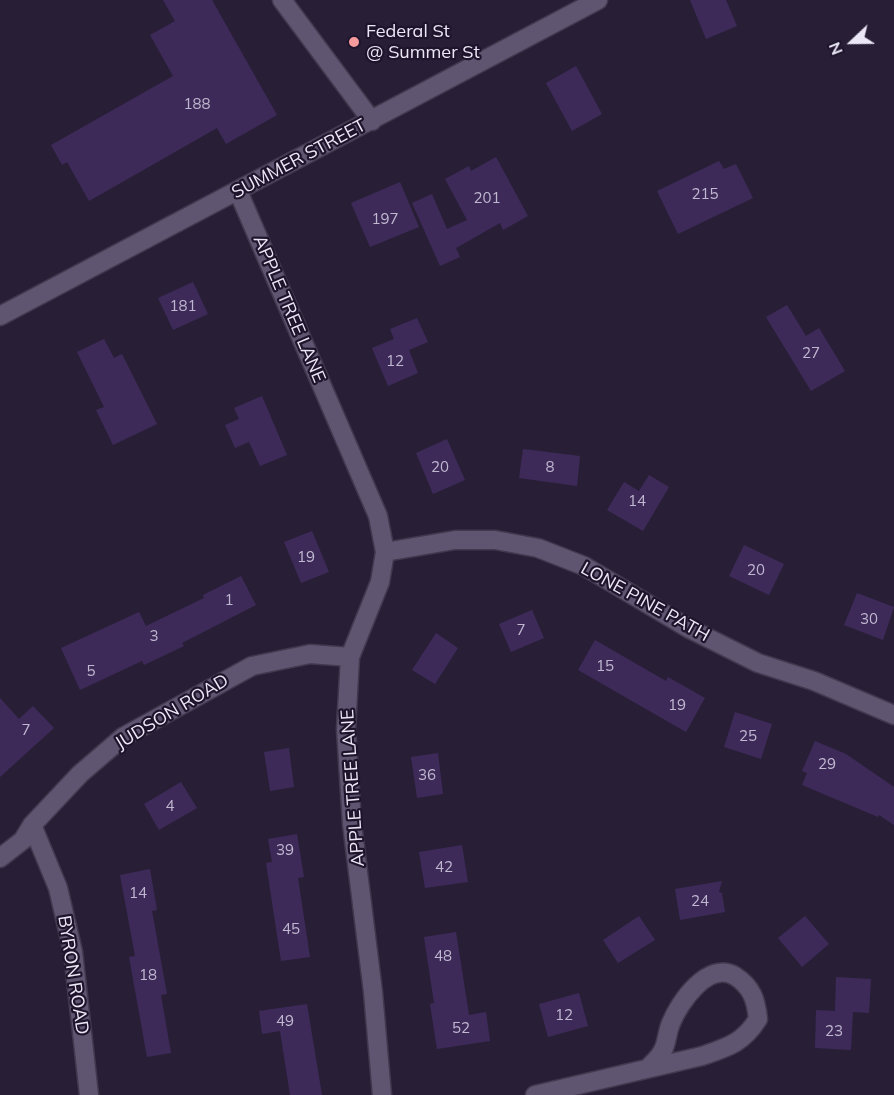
<!DOCTYPE html>
<html>
<head>
<meta charset="utf-8">
<style>
  body { margin:0 }
  #map { position:relative; width:894px; height:1095px; overflow:hidden; background:#281f37; font-family:Mulish,sans-serif }
  canvas { display:block }
  .north { position:absolute; left:822px; top:12px; width:60px; height:60px; -webkit-text-stroke:4px #1e152c; paint-order:stroke; rotate:248deg; font-size:16px; font-weight:700; line-height:24px; text-align:center; color:#ece7f7 }
  .north::after { content:''; display:block; margin:auto; width:21px; height:27px; background:#ece7f7; clip-path:polygon(50% 0,100% 100%,50% 72%,0 100%) }
</style>
</head>
<body>
<div id="map">
<canvas width="894" height="1095"></canvas>
<div class="north">N</div>
</div>
<script>
const ctx = document.querySelector('canvas').getContext('2d');
ctx.lineJoin = 'round';
function fill(path, color) {
  ctx.fillStyle = color;
  ctx.fill(path, 'evenodd');
}
function strokePath(path, color, width, dash) {
  ctx.strokeStyle = color;
  ctx.lineWidth = width;
  ctx.lineCap = dash ? 'butt' : 'round';
  ctx.setLineDash(dash || []);
  ctx.stroke(path);
}
function write(font, color, halo, rows, align = 'center') {
  ctx.font = font + ' Mulish,sans-serif';
  ctx.lineWidth = 4.5;
  ctx.setLineDash([]);
  ctx.textBaseline = 'middle';
  ctx.strokeStyle = halo;
  ctx.fillStyle = color;
  for (const [text, x, y, turn = 0] of rows) {
    ctx.save();
    ctx.translate(x, y);
    ctx.rotate((+turn || 0) * Math.PI / 180);
    ctx.textAlign = isNaN(turn) ? turn : align;
    if (halo) ctx.strokeText(text, 0, 0);
    ctx.fillText(text, 0, 0);
    ctx.restore();
  }
}
fill(new Path2D(`
  M163 0H212L277 115 226 144 217 128 89 201 67 162 62 165 51 145 173 76 150 35 175 21Z
  M690 0H726L737 26 706 39Z
  M576 66 602 114 572 131 546 83Z
  M496 157 528 216 503 230 500 223 456 248 460 257 440 266 412 203 432 194 447 229 467 220 445 179 469 166 471 171Z
  M719 161 724 169 736 164 753 198 678 234 657 191Z
  M400 182 419 227 370 247 351 203Z
  M193 282 208 314 173 330 158 298Z
  M787 305 806 336 819 328 845 371 811 391 766 317Z
  M417 318 428 342 409 350 418 373 388 386 372 348 394 339 390 329Z
  M104 339 114 358 122 354 157 424 113 445 96 410 104 407 77 352Z
  M262 396 287 455 260 466 249 442 235 448 225 425 239 419 234 408Z
  M447 439 465 480 433 494 416 453Z
  M523 449 580 456 577 486 519 478Z
  M649 475 669 487 643 531 607 510 624 482 639 491Z
  M312 531 329 572 301 583 284 542Z
  M744 545 784 564 769 595 729 576Z
  M241 576 256 605 182 643 184 646 144 665 142 661 80 690 61 648 139 612 146 626 204 598 203 595Z
  M857 593 894 607 883 640 844 625Z
  M532 610 544 638 511 652 499 624Z
  M436 633 458 648 435 684 412 670Z
  M595 640 666 681 668 677 705 698 686 732 578 670Z
  M0 698 19 719 33 706 54 728 0 777Z
  M735 712 772 724 761 759 724 747Z
  M815 741 846 754 894 787V825L879 815 878 817 802 785 807 773 802 771Z
  M289 748 294 787 270 791 264 752Z
  M438 753 443 794 417 798 411 757Z
  M181 782 197 808 159 830 144 804Z
  M297 834 304 877 298 878 310 957 281 961 266 863 272 862 268 839Z
  M462 845 468 882 425 888 419 852Z
  M150 869 157 910 152 911 167 994 161 995 171 1053 147 1057 129 957 135 956 120 875Z
  M722 881 719 892 722 893 725 912 680 920 675 889Z
  M639 916 655 940 618 963 603 940Z
  M805 916 829 944 802 967 778 938Z
  M456 932 469 1015 486 1012 490 1041 437 1049 430 1004 434 1003 424 937Z
  M836 977 871 979 869 1013 853 1012 851 1050 815 1048 816 1010 835 1011Z
  M579 993 588 1026 548 1037 539 1004Z
  M307 1004 322 1095H290L280 1031 262 1034 259 1011Z`), '#3d2a59');
const minor = new Path2D(`
  M282 0 372 121
  M238 191 378 516 385 552 380 582 350 657 346 729 352 824 373 992 382 1095
  M0 316 598 0
  M385 552 455 540H495L538 548 584 566 688 628 758 663 814 681 894 715
  M32 825 58 888 73 952 89 1095
  M0 858 23 840 32 825 80 774 123 737 252 666 310 654 350 657
  M535 1095 702 1056C728 1047 743 1043 758 1019 756 1000 752 987 735 976 708 960 679 1003 671 1023 667 1032 667 1043 663 1050 660 1057 653 1063 648 1068`);
strokePath(minor, '#41394e', 21);
strokePath(minor, '#5f5571', 18);
for (const [x, y, r, color] of [
  [354,42,6,"#f59b9d"]
]) {
  const dot = new Path2D();
  dot.arc(x, y, r, 0, 2 * Math.PI);
  ctx.fillStyle = color;
  ctx.fill(dot);
  strokePath(dot, '#1e152c', 2);
}
write('15px', '#c0b8d0', null, [
  ["188",197,104],
  ["215",705,194],
  ["201",487,198],
  ["197",385,219],
  ["181",183,306],
  ["27",811,353],
  ["12",395,361],
  ["20",440,467],
  ["8",550,467],
  ["14",637,501],
  ["19",306,557],
  ["20",756,570],
  ["1",229,600],
  ["30",869,619],
  ["7",521,630],
  ["3",154,636],
  ["15",605,666],
  ["5",91,671],
  ["19",677,705],
  ["7",26,730],
  ["25",748,736],
  ["29",827,764],
  ["36",427,775],
  ["4",170,806],
  ["39",285,850],
  ["42",444,867],
  ["14",138,893],
  ["24",700,901],
  ["45",291,929],
  ["48",443,956],
  ["18",148,975],
  ["12",564,1015],
  ["49",285,1021],
  ["52",461,1028],
  ["23",834,1031]
]);
write('18px', '#ece7f7', '#1e152c', [
  ["Federal St",366,32],
  ["@ Summer St",366,53]
], 'left');
write('18px', '#ece7f7', '#1e152c', [
  ["SUMMER STREET",299,159,-28],
  ["APPLE TREE LANE",289,309,67],
  ["LONE PINE PATH",645,602,29],
  ["JUDSON ROAD",172,712,-31],
  ["APPLE TREE LANE",353,788,-94],
  ["BYRON ROAD",73,975,81]
]);
</script>
</body>
</html>
